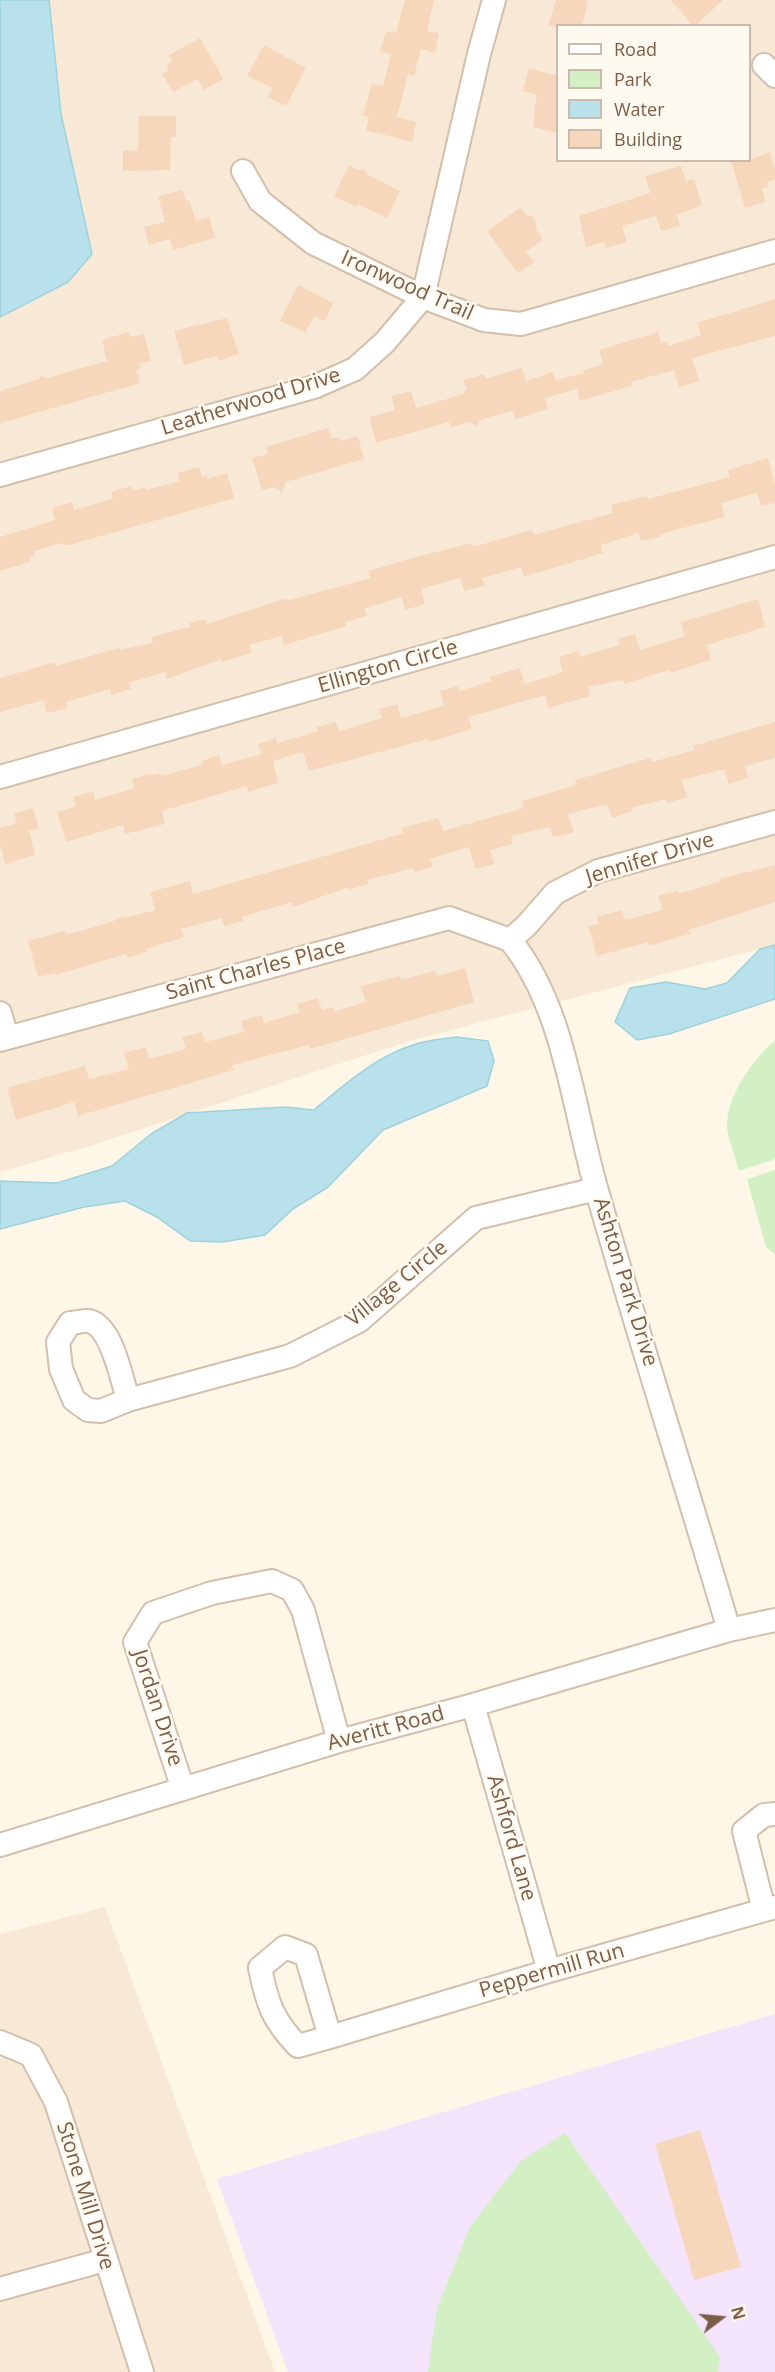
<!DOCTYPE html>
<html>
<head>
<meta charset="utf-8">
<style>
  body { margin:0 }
  #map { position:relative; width:775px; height:2372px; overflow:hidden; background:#fef7e8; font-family:"Open Sans",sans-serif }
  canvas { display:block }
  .legend { position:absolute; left:556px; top:24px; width:195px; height:138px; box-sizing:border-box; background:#fffaf0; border:2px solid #cbbbad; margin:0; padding:8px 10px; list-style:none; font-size:18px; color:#7c5d48 }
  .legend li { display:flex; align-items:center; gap:12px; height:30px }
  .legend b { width:30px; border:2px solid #cbbbad }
  .north { position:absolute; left:691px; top:2288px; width:60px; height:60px; -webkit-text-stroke:4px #fffaf0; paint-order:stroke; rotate:74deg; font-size:16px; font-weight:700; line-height:24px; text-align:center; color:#7c5d48 }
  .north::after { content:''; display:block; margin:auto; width:21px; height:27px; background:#7c5d48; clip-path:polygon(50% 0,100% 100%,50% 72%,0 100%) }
</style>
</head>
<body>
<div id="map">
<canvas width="775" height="2372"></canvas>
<ul class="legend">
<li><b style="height:8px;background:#fff"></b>Road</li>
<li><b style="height:16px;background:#d3efc4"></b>Park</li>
<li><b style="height:16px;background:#b9e1eb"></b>Water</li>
<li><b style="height:16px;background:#f7d7bc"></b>Building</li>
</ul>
<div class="north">N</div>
</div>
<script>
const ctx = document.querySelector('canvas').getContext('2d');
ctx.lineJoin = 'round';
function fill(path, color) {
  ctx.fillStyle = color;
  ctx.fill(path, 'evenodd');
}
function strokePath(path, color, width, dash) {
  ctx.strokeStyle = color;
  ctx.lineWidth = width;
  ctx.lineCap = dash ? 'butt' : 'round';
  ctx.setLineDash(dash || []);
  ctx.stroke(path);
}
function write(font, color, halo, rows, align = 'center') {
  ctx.font = font + ' "Open Sans",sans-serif';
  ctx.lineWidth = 5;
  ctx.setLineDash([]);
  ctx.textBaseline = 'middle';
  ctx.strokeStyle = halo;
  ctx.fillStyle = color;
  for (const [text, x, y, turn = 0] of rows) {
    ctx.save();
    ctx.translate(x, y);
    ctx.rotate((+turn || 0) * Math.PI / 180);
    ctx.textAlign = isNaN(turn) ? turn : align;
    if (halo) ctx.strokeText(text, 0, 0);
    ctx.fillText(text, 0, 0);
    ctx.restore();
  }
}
fill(new Path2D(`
  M0 0H775V945L409 1041 93 1145 0 1172ZM558 26H750V160H558Z
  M105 1907 275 2372H0V1934Z`), '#f7e9d5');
fill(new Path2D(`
  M775 2014V2372H288L217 2179Z`), '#f4e4fb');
fill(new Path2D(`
  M775 1040V1159L739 1171C736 1157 727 1139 727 1125 728 1093 753 1060 775 1040Z
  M775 1170V1255L766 1247 747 1179Z
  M565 2133 720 2357 718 2372H428L437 2308 470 2227 520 2162Z`), '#d3efc4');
const water = new Path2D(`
  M0 0H49L61 114 92 254 68 282 0 317Z
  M775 945V999L669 1034 637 1040 615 1022 630 988 666 982 705 989 727 983 760 949Z
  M457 1037 488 1041 494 1061 487 1086 383 1130 328 1187 293 1209 265 1235 223 1242 190 1241 157 1217 125 1201 84 1207 0 1229V1181L57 1183 112 1166 151 1134 187 1113 285 1107 314 1110C345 1084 376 1056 416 1044 428 1040 444 1039 457 1037Z`);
fill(water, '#b9e1eb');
strokePath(water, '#9ed1de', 1.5);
fill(new Path2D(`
  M405 0H434L427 31 439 33 435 53 421 49 414 76 408 74 397 117 416 122 412 142 366 130 369 117 363 116 372 84 383 86 391 54 380 51 386 31 396 33Z
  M556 0H588L582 26H548Z
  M671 0H723L695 26H693Z
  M200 38 223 79 204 90 197 79 173 92 162 74 169 70 166 65 172 62 169 55Z
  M264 45 306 68 286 106 268 97 273 88 247 76Z
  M529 68 558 76V133L533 127 535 115H533L537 95 523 91Z
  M139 116H176V137H171L170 170 123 171V150L138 151Z
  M770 152 775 169V180L767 182 768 187 762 188 765 202 745 208 731 160H750Z
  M349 165 359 170 363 169 367 174 400 191 387 218 358 204 356 207 334 196Z
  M681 166 686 181 694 179 702 205 677 215 680 226 661 231 656 216 622 226 627 242 606 248 604 242 586 247 579 216 650 193 645 176Z
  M182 190 186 201 189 200 196 220 209 217 215 238 173 250 170 239 149 245 144 227 165 222 158 196Z
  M521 207 526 215 532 216 536 222V229L543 239 526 252 534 262 518 273 487 231Z
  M298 285 333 303 325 321 315 316 305 332 280 321Z
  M775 299V336L692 358 699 381 679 387 674 370 631 382 632 386 580 401 577 389 545 398 548 409 515 419 513 411 482 419 476 426 470 422 451 427 449 422 376 443 369 417 395 410 391 396 411 391 416 408 464 394 463 391 467 390 464 380 484 374 486 379 522 368 526 381 553 372 556 380 584 373 583 370 603 364 599 350 658 332 661 343 667 342 668 346 701 335 697 323Z
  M227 318 239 354 218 361 217 356 184 365 174 331Z
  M129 332 130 337 144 334 151 361 139 364 141 368 136 370 140 383 0 423V391L39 379 41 376 47 378 107 361 102 340Z
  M328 428 332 439 339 437 340 441 358 436 364 459 286 482 282 492 275 487 262 490 252 458 268 454 266 447Z
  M768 458 775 485V503L761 506 757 493 721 503 725 517 660 534V537L641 541 638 533 601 545 603 553 560 566 524 576 521 567 482 578 485 586 464 591 460 578 421 589 425 604 405 610 402 597 365 608 367 616 345 622 347 626 284 645 282 636 249 645 252 653 221 662V659L167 679 165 672 129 683 131 689 111 695 110 689 66 702 68 708 47 713 43 700 0 712V678L55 662 56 666 119 648 120 650 153 643 151 637 190 627 189 623 205 619 207 624 284 599 290 600 371 578 369 571 412 558 472 543 473 547 532 530 534 535 613 513 611 505 647 496 648 499 730 477 728 470Z
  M199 467 202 477 207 475 208 479 227 473 234 498 69 545H62V543L34 551 35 556 29 557 30 562 0 571V537L55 520 52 508 72 502 74 510 113 499 111 492 131 486 133 491 146 487 147 490 180 481 177 473Z
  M758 599 765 627 707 645 711 660 670 673 669 670 624 684 623 680 588 687 590 696 549 708 545 695 468 717 472 729 429 742 428 739 309 771 303 752 273 761 278 783 248 792 247 786 162 811 165 824 125 834 123 825 66 842 57 812 76 806 73 797 93 791 95 800 134 788 132 779 150 774 151 775 160 773 161 776 202 765 201 761 219 755 222 765 261 754 258 744 276 738 277 743 318 731 317 727 336 722 339 731 382 718 379 709 397 704 401 718 444 706 440 691 458 686 460 691 491 681 490 677 520 668 525 684 563 672 559 657 579 651 580 657 620 645 618 639 635 634 640 650 685 636 681 622Z
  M775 722V758L745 766 748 778 729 784 724 769 682 780 687 797 667 803 665 799 631 808 632 811 612 818 607 804 568 814 574 832 553 837 550 827 511 836 513 844 490 850 494 864 475 869 469 847 430 859 433 867 415 872 413 868 367 880 368 884 349 890V887L293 907 292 902 242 917 243 921 224 926 221 918 181 929 184 937 147 949V952L127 958 126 954 56 975V973L38 977 28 941 65 931 66 935 112 922 120 917 124 918 155 910 150 892 190 881 193 894 404 833 402 828 438 818 443 831 524 808 522 801 576 785 575 780 650 758 652 762 695 750 693 746Z
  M33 808 39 828 29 831 35 855 5 864 0 844V828L17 823 14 814Z
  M775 865V902L688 930 690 934 649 946 648 942 597 956 588 926 598 924 597 917 622 910 625 920 663 910 658 896 678 891V894L720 882 719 879Z
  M465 968 474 1002 310 1049 309 1045 232 1065 234 1070 78 1116 74 1102 16 1120 7 1088 85 1066 89 1079 129 1069 124 1053 146 1047 149 1059 186 1049 182 1037 202 1032 205 1042 244 1032 241 1021 262 1015 264 1023 300 1012 297 1004 318 998 322 1010 334 1007 335 1011 366 1002 361 986 400 976 401 980 434 971 437 976Z
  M700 2130 741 2267 694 2280 655 2144Z`), '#f7d7bc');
const minor = new Path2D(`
  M764 65 775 76
  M243 171 260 201 313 243 423 297 484 320 521 324 775 251
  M0 475 314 387 355 369 385 342 423 297 479 54 494 0
  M0 777 775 557
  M510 940C565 1007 573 1110 597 1191 639 1338 686 1484 729 1630
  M510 940 526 926 555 893 598 871 775 822
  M0 1013 7 1038
  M0 1040 449 918 510 940
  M128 1400C122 1380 112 1326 89 1321 84 1320 75 1323 70 1323L58 1342 61 1369 74 1400 88 1410 101 1411 128 1400 290 1356 359 1321 476 1218 596 1189
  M473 1705 549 1971
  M183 1789 135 1642 153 1613 212 1593 272 1581 292 1590 303 1610 339 1741
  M0 1845 339 1741 473 1705 729 1630 775 1620
  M764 1910 744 1831 764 1815 775 1814
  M330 2037 306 1955 285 1947 260 1968C267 2003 273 2021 298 2046L330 2037 549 1971 775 1907
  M0 2042 31 2055 56 2102 142 2372
  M0 2289 105 2260`);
strokePath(minor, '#d3bfab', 26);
strokePath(minor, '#fff', 22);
write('21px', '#7c5d48', '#fffaf0', [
  ["Ironwood Trail",407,286,24],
  ["Leatherwood Drive",251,402,-17],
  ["Ellington Circle",388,667,-16],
  ["Jennifer Drive",650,859,-17],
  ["Saint Charles Place",256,970,-15],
  ["Ashton Park Drive",625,1282,73],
  ["Village Circle",397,1284,-39],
  ["Jordan Drive",157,1708,72],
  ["Averitt Road",386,1729,-15],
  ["Ashford Lane",511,1838,74],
  ["Peppermill Run",552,1971,-16],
  ["Stone Mill Drive",85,2196,73]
]);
</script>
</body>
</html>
